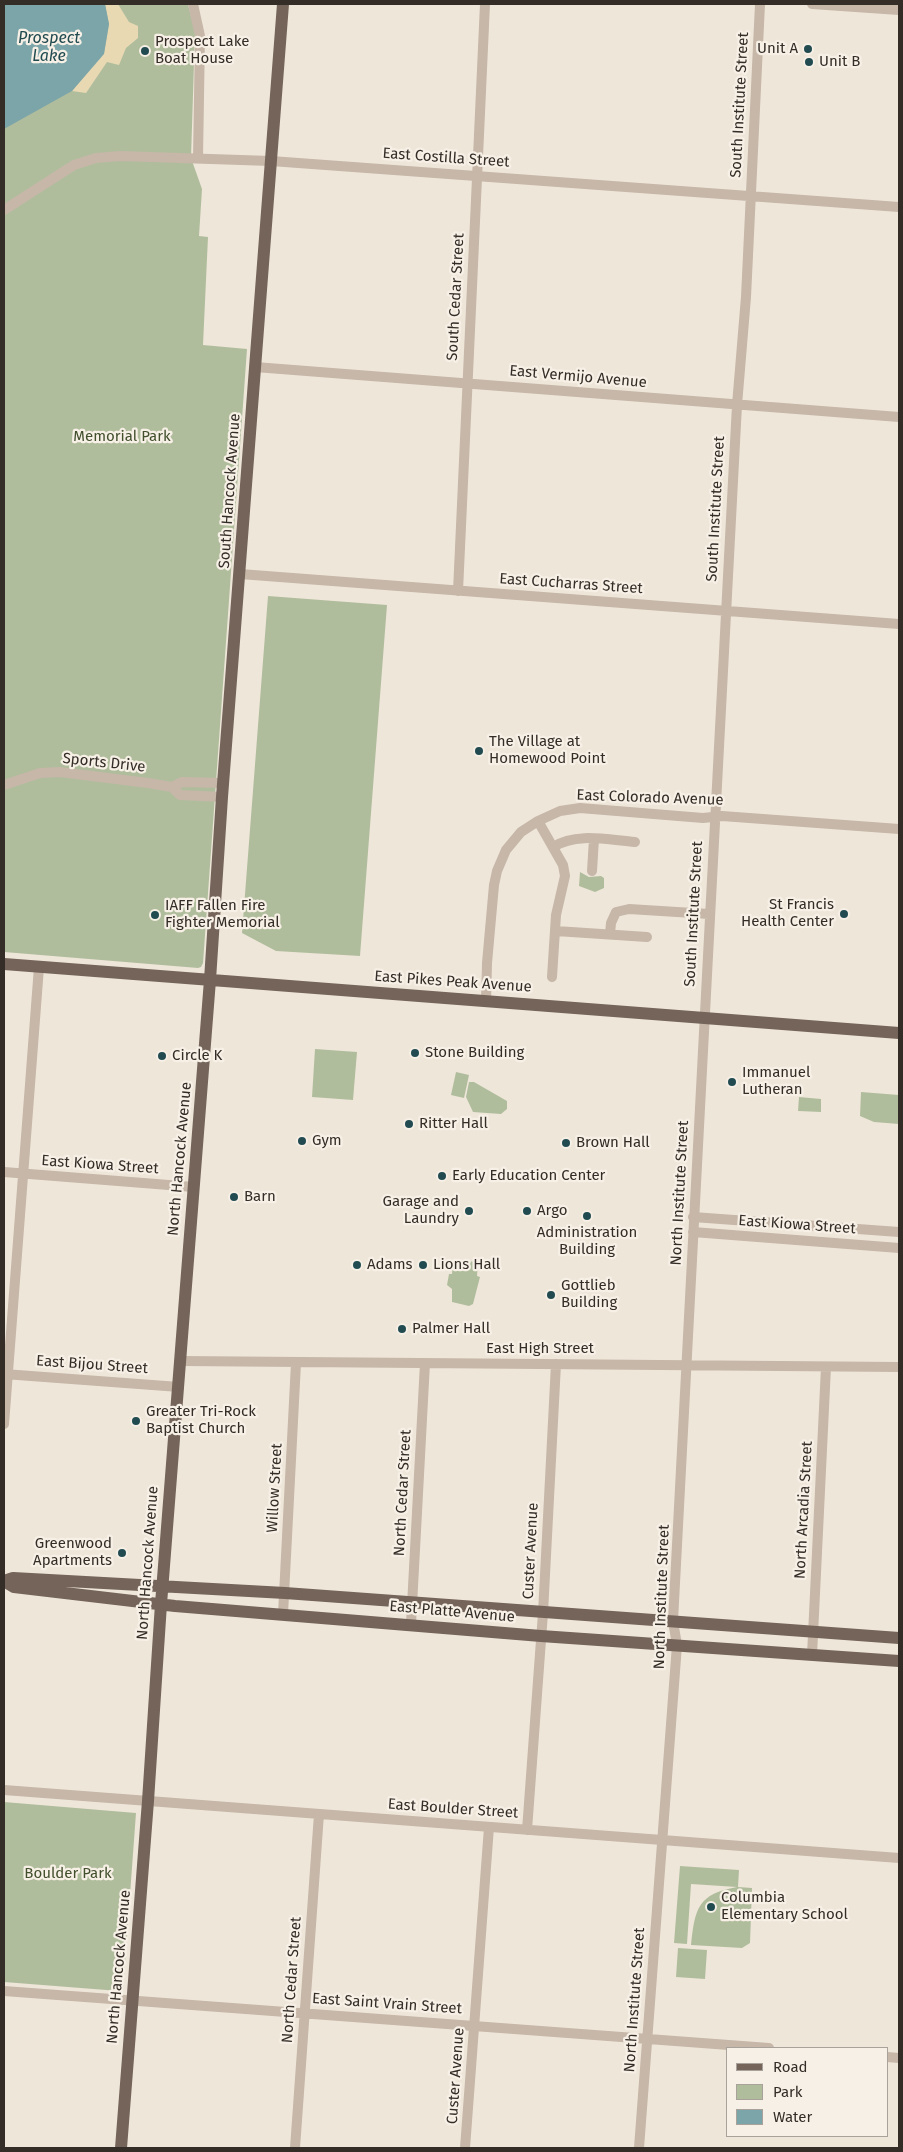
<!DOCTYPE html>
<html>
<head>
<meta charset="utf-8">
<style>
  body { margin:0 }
  #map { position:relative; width:903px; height:2152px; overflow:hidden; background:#efe6da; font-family:"Fira Sans",sans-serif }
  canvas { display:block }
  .frame { position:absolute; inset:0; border:5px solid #332c27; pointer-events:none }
  .legend { position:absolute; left:726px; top:2047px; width:162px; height:90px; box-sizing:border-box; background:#f7f0e6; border:1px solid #a9a29a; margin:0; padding:6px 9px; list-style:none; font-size:15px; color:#332c27 }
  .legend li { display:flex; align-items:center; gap:10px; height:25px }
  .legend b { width:25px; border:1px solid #a9a29a }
</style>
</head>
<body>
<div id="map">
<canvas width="903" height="2152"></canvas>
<div class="frame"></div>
<ul class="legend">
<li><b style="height:6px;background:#74645a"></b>Road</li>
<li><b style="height:14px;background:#b0bd9c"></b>Park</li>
<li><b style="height:14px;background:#7ca5a9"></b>Water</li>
</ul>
</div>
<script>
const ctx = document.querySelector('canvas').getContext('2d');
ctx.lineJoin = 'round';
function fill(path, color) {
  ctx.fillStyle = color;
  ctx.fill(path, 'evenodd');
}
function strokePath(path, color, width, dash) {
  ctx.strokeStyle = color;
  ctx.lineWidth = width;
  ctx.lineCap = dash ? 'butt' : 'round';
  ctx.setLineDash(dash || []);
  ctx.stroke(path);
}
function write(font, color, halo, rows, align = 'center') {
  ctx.font = font + ' "Fira Sans",sans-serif';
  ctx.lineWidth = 4.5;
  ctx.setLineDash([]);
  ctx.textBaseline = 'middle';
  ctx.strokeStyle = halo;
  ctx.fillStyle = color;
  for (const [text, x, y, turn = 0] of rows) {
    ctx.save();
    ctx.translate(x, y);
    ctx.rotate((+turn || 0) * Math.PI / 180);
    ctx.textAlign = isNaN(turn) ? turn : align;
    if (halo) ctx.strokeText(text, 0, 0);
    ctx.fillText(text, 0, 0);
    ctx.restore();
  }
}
fill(new Path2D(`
  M4 4H188L195 32 191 158 202 189 199 236 208 237 203 345 247 349 203 963 201 967 198 968 4 952Z
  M268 596 387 605 360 956 276 951 242 933Z
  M580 872 589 877 601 876 604 878V888L595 892 579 886Z
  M315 1049 357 1052 353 1100 312 1097Z
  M456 1072 469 1075 464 1098 451 1095Z
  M469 1082H474L507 1101V1109L501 1114 473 1112 466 1097Z
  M861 1092 899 1095V1124L874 1122 860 1116Z
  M799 1097 821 1099V1112L798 1111Z
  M453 1260 478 1262 477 1276 480 1277 473 1304 469 1306 452 1302V1289L447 1285 449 1274H452Z
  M4 1802 136 1813 123 1990 119 1991 4 1982Z
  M680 1866 739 1870 738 1887 752 1888 750 1943 742 1948 691 1945C695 1908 698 1894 737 1887L691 1884 687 1944 674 1943Z
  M678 1948 707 1950 705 1979 676 1977Z`), '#b0bd9c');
fill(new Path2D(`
  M105 4H118L129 22 138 26V38L126 48 119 65 107 62 86 93 72 91 104 53 109 24Z`), '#e8d9b3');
fill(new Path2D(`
  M4 4H105L109 24 104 54 72 91 4 129Z`), '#7ca5a9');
strokePath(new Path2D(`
  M193 4 200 36 198 158
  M812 4 899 10
  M4 210 74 165 96 158 120 156 271 161 899 207
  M255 367 899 417
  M240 574 899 624
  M458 591 485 4
  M4 785 40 773 60 772 148 783 172 787
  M222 797 180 795 172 787 182 782 223 783
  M538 821 563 865 565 876 556 915 552 977
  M553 847C577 832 608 840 635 842
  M592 871 594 839
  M556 931 647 937
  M610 934 611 923 616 912 629 909 709 914
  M486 1001 487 963 494 885 497 871 506 850 521 832 538 821 560 811 580 808 703 818 722 816 899 829
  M4 1172 194 1187
  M693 1217 899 1232
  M693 1232 899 1248
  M181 1361 899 1367
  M4 1374 179 1387
  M4 1424 39 967
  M283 1614 296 1363
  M411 1624 425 1363
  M812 1655 826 1367
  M4 1790 899 1858
  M527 1830 543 1613 556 1364
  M4 1991 769 2048
  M887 2057 899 2058
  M295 2148 319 1814
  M465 2148 489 1827
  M639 2148 677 1645 673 1621 737 405 746 297 760 4`), '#c6b7a8', 10);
strokePath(new Path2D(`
  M4 964 899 1033
  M4 1581 14 1587 175 1606 541 1636 899 1661
  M4 1581 13 1578 285 1593 899 1638
  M121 2148 148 1801 161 1604 210 980 222 797 283 4`), '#74645a', 12);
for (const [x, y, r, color] of [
  [808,49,5,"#214b51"],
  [145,51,5,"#214b51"],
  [809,62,5,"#214b51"],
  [479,751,5,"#214b51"],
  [844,914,5,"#214b51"],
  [155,915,5,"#214b51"],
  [415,1053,5,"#214b51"],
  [162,1056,5,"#214b51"],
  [732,1082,5,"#214b51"],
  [409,1124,5,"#214b51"],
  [302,1141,5,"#214b51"],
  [566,1143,5,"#214b51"],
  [442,1176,5,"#214b51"],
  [234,1197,5,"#214b51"],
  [469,1211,5,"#214b51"],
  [527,1211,5,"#214b51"],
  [587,1216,5,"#214b51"],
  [357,1265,5,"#214b51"],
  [423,1265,5,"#214b51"],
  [551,1295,5,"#214b51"],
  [402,1329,5,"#214b51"],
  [136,1421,5,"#214b51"],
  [122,1553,5,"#214b51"],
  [711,1907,5,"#214b51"]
]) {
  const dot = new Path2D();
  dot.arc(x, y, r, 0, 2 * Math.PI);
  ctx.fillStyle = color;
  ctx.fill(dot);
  strokePath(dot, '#f7f0e6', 2);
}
write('15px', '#332c27', '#f7f0e6', [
  ["Prospect Lake",155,42],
  ["Boat House",155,59],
  ["Unit A",798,49,"right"],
  ["Unit B",819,62],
  ["The Village at",489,742],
  ["Homewood Point",489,759],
  ["St Francis",834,905,"right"],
  ["Health Center",834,922,"right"],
  ["IAFF Fallen Fire",165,906],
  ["Fighter Memorial",165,923],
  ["Stone Building",425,1053],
  ["Circle K",172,1056],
  ["Immanuel",742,1073],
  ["Lutheran",742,1090],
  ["Ritter Hall",419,1124],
  ["Gym",312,1141],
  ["Brown Hall",576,1143],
  ["Early Education Center",452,1176],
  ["Barn",244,1197],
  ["Garage and",459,1202,"right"],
  ["Laundry",459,1219,"right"],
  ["Argo",537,1211],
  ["Administration",587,1233,"center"],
  ["Building",587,1250,"center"],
  ["Adams",367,1265],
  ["Lions Hall",433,1265],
  ["Gottlieb",561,1286],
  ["Building",561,1303],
  ["Palmer Hall",412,1329],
  ["Greater Tri-Rock",146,1412],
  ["Baptist Church",146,1429],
  ["Greenwood",112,1544,"right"],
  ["Apartments",112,1561,"right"],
  ["Columbia",721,1898],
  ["Elementary School",721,1915]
], 'left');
write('15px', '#332c27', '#f7f0e6', [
  ["South Institute Street",740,105,-87],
  ["East Costilla Street",446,158,4],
  ["South Cedar Street",456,297,-87],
  ["East Vermijo Avenue",578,377,5],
  ["South Hancock Avenue",230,491,-86],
  ["South Institute Street",716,509,-87],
  ["East Cucharras Street",571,584,4],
  ["Sports Drive",104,763,6],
  ["East Colorado Avenue",650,798,2],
  ["South Institute Street",694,914,-87],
  ["East Pikes Peak Avenue",453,982,4],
  ["North Hancock Avenue",180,1159,-85],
  ["East Kiowa Street",100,1165,4],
  ["North Institute Street",680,1193,-87],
  ["East Kiowa Street",797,1225,4],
  ["East High Street",540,1349],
  ["East Bijou Street",92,1365,4],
  ["Willow Street",275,1488,-87],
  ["North Cedar Street",403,1493,-87],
  ["North Arcadia Street",804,1510,-87],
  ["Custer Avenue",531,1551,-87],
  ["North Hancock Avenue",148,1563,-86],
  ["North Institute Street",662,1597,-88],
  ["East Platte Avenue",452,1612,5],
  ["East Boulder Street",453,1809,4],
  ["North Hancock Avenue",119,1967,-85],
  ["North Cedar Street",292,1980,-86],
  ["North Institute Street",635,2000,-86],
  ["East Saint Vrain Street",387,2004,4],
  ["Custer Avenue",456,2076,-86]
]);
write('15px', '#414f2d', '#f7f0e6', [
  ["Memorial Park",122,437],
  ["Boulder Park",68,1874]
]);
write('italic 16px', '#214b51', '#f7f0e6', [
  ["Prospect",49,39],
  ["Lake",49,57]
]);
</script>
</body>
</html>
